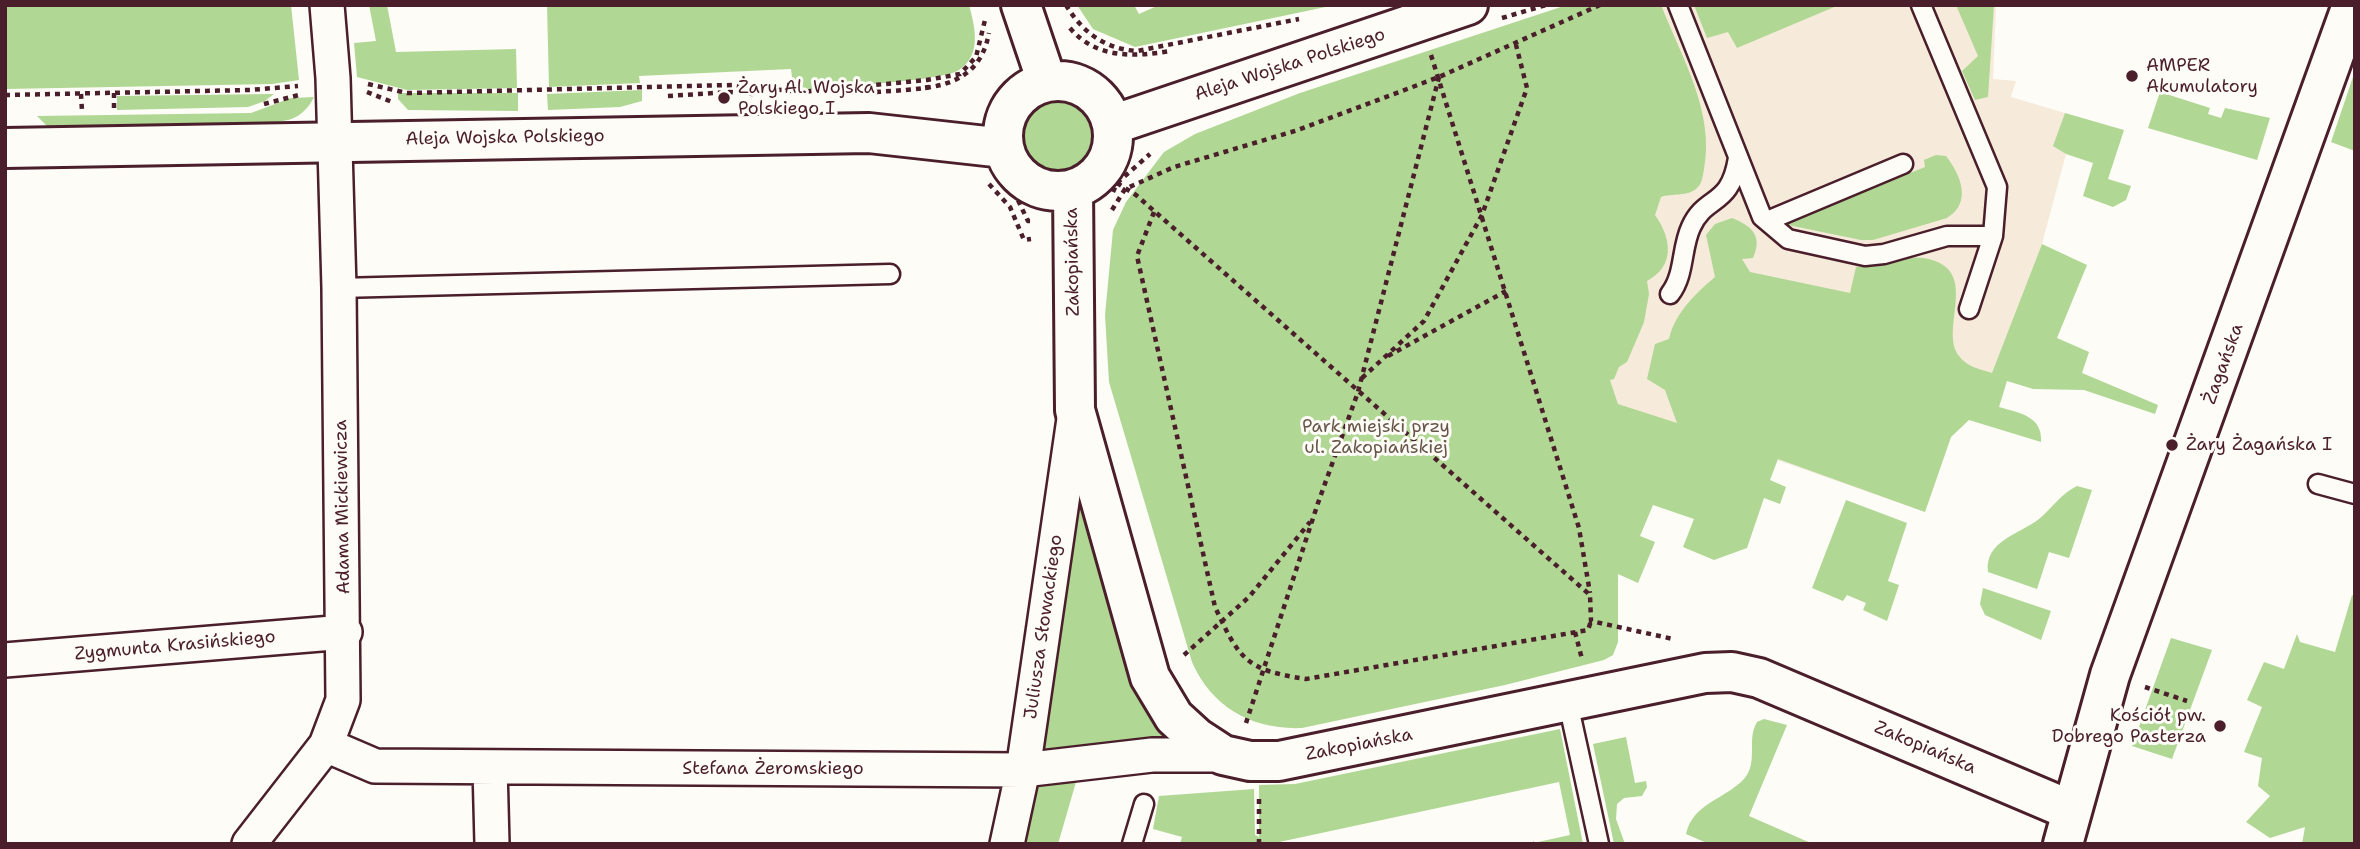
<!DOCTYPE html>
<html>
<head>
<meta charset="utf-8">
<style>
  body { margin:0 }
  #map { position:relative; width:2360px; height:849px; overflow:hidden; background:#fdfcf7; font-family:"Shantell Sans",sans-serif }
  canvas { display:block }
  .frame { position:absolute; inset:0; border:7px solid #4a1f2b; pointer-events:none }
</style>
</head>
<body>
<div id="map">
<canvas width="2360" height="849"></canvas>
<div class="frame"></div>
</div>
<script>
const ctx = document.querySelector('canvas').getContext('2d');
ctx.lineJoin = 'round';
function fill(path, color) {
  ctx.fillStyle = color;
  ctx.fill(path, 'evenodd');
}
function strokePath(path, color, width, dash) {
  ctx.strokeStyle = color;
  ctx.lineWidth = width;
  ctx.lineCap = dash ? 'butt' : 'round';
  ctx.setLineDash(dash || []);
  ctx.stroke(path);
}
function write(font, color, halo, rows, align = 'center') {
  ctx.font = font + ' "Shantell Sans",sans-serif';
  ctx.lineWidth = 6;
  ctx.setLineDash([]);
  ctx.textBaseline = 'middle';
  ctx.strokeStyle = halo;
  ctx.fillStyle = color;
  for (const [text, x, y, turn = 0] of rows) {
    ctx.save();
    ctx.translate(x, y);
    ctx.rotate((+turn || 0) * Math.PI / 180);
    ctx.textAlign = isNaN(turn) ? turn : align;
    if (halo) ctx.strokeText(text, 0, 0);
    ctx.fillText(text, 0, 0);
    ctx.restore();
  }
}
fill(new Path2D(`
  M1637 5H1996L1993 79 2016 81 2011 97 2065 113 2054 145 2066 154 2042 244 1993 373 1969 419 1951 437 1925 512 1618 404 1561 238Z`), '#f6ebda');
fill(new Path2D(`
  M5 5H291L299 80 272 84 5 89Z
  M369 5H387L396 52 516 49 517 88 407 90 357 77 354 43 376 41Z
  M547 5H969C975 27 982 55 959 70 943 81 828 87 802 90L793 85 791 69 639 76 640 83 549 87Z
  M1077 5H1134L1139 14 1159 5H1335L1135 47 1093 29Z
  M1567 5H1661C1681 56 1715 112 1704 169 1703 175 1702 184 1697 188 1688 197 1672 193 1661 197L1655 215C1672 239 1675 266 1647 281L1649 294 1644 322 1627 362 1619 367 1614 379 1610 380 1618 404 1677 423 1665 390 1647 379 1655 344 1669 339C1675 313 1695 294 1715 277L1706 235 1715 224 1732 218C1752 226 1763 236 1753 258L1742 259 1750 272 1850 293 1856 267C1881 266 1907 252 1932 260 1979 274 1939 330 1959 356 1967 367 1980 369 1992 373L2042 244 2087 265 2057 338 2089 352 2082 373 2158 405 2155 414 2084 390 2033 389 2007 381 1999 407C2019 413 2043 416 2041 442L1969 420 1951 437 1925 512 1778 459 1770 480 1786 487 1780 504 1764 498 1747 548 1714 560 1683 547 1694 519 1653 505 1640 536 1655 542 1638 583 1618 574V642L1613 655 1604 660 1505 685 1302 728C1253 730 1212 708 1192 662L1109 382 1105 315 1113 230 1126 202 1164 152 1195 134 1300 93Z
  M1694 5H1839L1737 48 1728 32 1707 38Z
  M1956 5H1994L1988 97 1975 100 1962 71 1978 56Z
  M2355 71V151L2331 142Z
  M1015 134a45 45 0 1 1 90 0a45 45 0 1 1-90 0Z
  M642 90V101L620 107 548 110 547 94Z
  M2160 92 2210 108 2208 114 2221 118 2225 108 2270 118 2257 160 2148 128Z
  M398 93H518V111L408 110 398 99Z
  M274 94 265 101 248 107 117 110V96Z
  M314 97C305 115 293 121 274 122L47 126 37 116 251 113 291 98Z
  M2065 113 2124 130 2108 179 2131 186 2126 200 2113 207 2083 196 2093 163 2066 154 2053 146Z
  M1936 155 1946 156C1960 174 1973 202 1947 218L1873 240H1861L1783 224 1925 167 1924 160Z
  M1075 442 1186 739 1029 758Z
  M2077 486 2092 490 2069 558 2049 552 2037 589 1988 572C1984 541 2020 534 2039 519 2052 508 2062 493 2077 486Z
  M1846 500 1907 523 1888 581 1899 585 1887 621 1863 610 1866 603 1847 595 1843 601 1812 588Z
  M1983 588 2051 611 2041 640 1985 615 1980 604Z
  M2352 595 2355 598V844H2302L2305 827 2270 838 2246 822 2270 796 2258 786 2262 758 2244 752 2262 707 2247 700 2264 662 2284 669 2297 634 2300 642 2335 652Z
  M2171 638 2212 650 2172 759 2132 746Z
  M1764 719 1787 725 1749 816 1813 844H1709L1686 834C1693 803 1724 800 1744 779 1759 762 1746 740 1757 722Z
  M1560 729 1583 844H1529L1570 835 1559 782 1270 844H1180L1182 837 1153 829 1159 796 1254 789 1255 835 1259 837V785L1295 784Z
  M1626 737 1635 783 1646 781 1647 787 1642 796 1624 798 1617 804 1616 819 1625 844H1614L1593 744Z
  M1076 782 1058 844H1024L1034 783Z`), '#b0d793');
const lane = new Path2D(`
  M1678 5 1762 217 1788 239 1865 256 1884 254 1947 236H1993
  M1921 5 1997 187 1993 236 1969 309
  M1767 221 1903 164
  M339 288 890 274
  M1670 294C1685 275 1681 248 1691 227 1706 194 1730 208 1738 158
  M2318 484 2355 494
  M1568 703 1599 844
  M1132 844 1144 804`);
const street = new Path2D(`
  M5 660 345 632
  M326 745 375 766 1023 770 1152 755H1223
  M490 767 492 844
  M249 844 326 745 343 700 339 288 333 78 327 5
  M1007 844 1023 770 1075 412`);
const secondary = new Path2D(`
  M1021 5 1047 82
  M1003 136a55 55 0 1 1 110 0a55 55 0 1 1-110 0Z
  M1112 125 1468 5
  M5 148 869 133 1004 148
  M1073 189 1075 410 1150 677 1174 717 1197 738 1223 755 1250 761H1279L1705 673 1732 672 1759 678 2070 810
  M2063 844 2110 675 2352 5`);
strokePath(lane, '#4a1f2b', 23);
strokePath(street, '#4a1f2b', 38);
strokePath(secondary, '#4a1f2b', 44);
strokePath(new Path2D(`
  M1066 5C1082 32 1105 49 1137 51L1299 19
  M1502 18 1546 5
  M1070 28C1096 59 1134 57 1170 51
  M1431 55 1579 528 1590 593
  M368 84 407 93 732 85 801 92 927 80 960 74 976 57 985 20
  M927 85 928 95
  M367 92 392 102
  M114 93V110
  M866 93C919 87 977 96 989 33
  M81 94 82 111
  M5 95 250 90 298 86
  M668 96 730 92 753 94
  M264 104 299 95
  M1117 183 1136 195 1590 595 1591 621 1673 639
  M989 184 1010 207 1024 240 1031 239
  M1007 184 1013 190 1028 221H1035
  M1113 192 1117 183 1150 154
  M1112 210 1125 189 1174 167 1298 130 1439 77 1600 5
  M1154 212 1137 256 1215 607C1240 661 1247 670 1306 679L1588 630 1591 621
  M1388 356 1506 291
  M1362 378 1424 321 1482 215 1527 88 1516 45
  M1575 632 1582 659
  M1184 655 1249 597 1310 522
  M2145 687 2187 701
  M1246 723 1318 503 1358 392 1439 77
  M1532 843 1533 844
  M1259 844V799`), '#4a1f2b', 4.5, [5, 5]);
strokePath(lane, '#fdfcf7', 18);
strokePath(street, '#fdfcf7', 33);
strokePath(secondary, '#fdfcf7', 38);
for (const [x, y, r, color] of [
  [2132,76,7,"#4a1f2b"],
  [724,98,7,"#4a1f2b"],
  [2172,445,7,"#4a1f2b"],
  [2220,726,7,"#4a1f2b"]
]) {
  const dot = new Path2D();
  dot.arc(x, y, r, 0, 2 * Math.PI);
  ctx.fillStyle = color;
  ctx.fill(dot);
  strokePath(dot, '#fdfcf7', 2.5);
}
write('18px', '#4a1f2b', '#fdfcf7', [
  ["Aleja Wojska Polskiego",1290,65,-18],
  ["Aleja Wojska Polskiego",505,138,-1],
  ["Zakopiańska",1073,262,-91],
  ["Żagańska",2224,364,-70],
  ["Adama Mickiewicza",343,507,-91],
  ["Juliusza Słowackiego",1044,627,-82],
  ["Zygmunta Krasińskiego",175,646,-5],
  ["Zakopiańska",1359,745,-11],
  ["Zakopiańska",1925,748,23],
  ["Stefana Żeromskiego",773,769]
]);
write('18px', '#4a1f2b', '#fdfcf7', [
  ["AMPER",2146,66],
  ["Akumulatory",2146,87],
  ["Żary Al. Wojska",738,88],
  ["Polskiego I",738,109],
  ["Żary Żagańska I",2186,445],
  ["Kościół pw.",2206,716,"right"],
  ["Dobrego Pasterza",2206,737,"right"]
], 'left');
write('18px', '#69564a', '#fdfcf7', [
  ["Park miejski przy",1376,427],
  ["ul. Zakopiańskiej",1376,448]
]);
</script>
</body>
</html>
